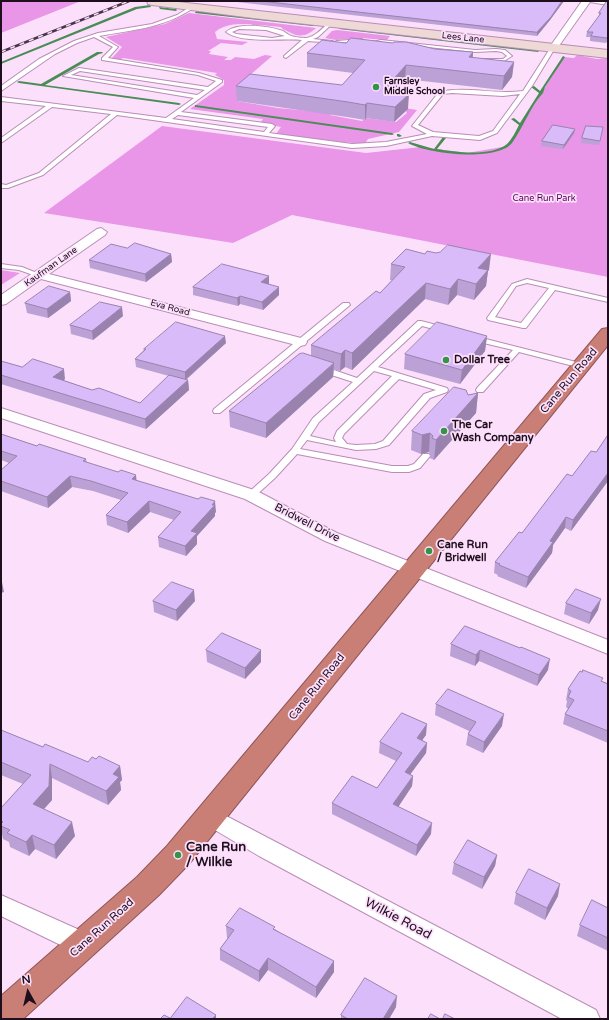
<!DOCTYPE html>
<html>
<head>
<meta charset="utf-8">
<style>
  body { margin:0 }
  #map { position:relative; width:609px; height:1020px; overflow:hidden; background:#fce0fb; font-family:"Varela Round",sans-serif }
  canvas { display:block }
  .frame { position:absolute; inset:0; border:2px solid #1e0e1e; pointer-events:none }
  .north { position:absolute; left:8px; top:972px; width:40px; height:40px; -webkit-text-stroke:3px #fce0fb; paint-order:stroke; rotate:352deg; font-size:11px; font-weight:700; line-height:16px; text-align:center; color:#1e0e1e }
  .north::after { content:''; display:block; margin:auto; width:14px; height:18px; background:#1e0e1e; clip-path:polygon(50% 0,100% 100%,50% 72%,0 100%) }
</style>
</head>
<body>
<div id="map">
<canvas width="609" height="1020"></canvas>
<div class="frame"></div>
<div class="north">N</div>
</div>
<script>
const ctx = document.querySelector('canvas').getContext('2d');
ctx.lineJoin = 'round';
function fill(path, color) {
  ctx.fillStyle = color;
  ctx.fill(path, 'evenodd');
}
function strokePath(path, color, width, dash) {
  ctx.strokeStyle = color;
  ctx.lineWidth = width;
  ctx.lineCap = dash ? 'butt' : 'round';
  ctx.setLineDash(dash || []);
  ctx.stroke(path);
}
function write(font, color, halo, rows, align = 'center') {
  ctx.font = font + ' "Varela Round",sans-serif';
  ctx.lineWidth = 3.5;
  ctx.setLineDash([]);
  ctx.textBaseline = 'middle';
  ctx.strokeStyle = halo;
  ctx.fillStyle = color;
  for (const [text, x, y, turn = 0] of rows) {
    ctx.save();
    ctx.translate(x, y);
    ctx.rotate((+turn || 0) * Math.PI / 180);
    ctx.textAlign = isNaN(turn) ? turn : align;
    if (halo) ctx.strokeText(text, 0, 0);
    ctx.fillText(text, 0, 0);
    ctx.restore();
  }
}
fill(new Path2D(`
  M1 1H81L1 33Z
  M189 13 316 28C307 36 300 38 289 32 286 30 284 31 281 27L261 25H258V27L251 26 252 24C239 24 226 23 215 32L217 39 248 42 242 45 221 43 208 51H211L209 54 228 57 224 60H231L235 57 254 59 265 55 272 56 249 76 250 88 237 101 278 108 331 113 330 115 362 121 366 118 396 122 407 113 406 112 407 109 386 105 417 110 399 132 368 139 365 144 342 142 276 134 281 127 260 123 263 119 190 109 224 85V80L215 75 217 73 123 58 119 60 112 58 122 47 106 37 165 24Z
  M337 30 390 36 387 40 361 38 336 40 325 38 332 31Z
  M577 55 597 59 608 58V277L292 215 233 243 44 213 162 126 366 153 421 147 467 153 508 146 564 57 574 58Z
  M1 270 20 273 1 285Z`), '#e995e8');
fill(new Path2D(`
  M150 5 151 7 137 9 1 64V62L135 7Z
  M159 7 176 9 177 10 176 11 160 9Z
  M196 11 313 24 314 25 313 26 195 13Z
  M340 27 538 50 539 51 538 52 339 29Z
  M97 52H102L103 53 99 54 45 85 179 103 181 104 179 105 19 83 17 82 19 81 41 84Z
  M563 56 565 57 545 87 543 93C530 107 523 128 512 143 497 162 427 154 408 143L410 142 434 149 443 137H444L446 138 437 149C456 152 491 157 507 144 512 139 516 131 519 125L511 119 514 118 520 123 539 93 531 87 534 86 540 91Z
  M195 105 392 133 394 134 392 135 196 107H195Z
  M397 134H399L402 136 399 137 397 136Z`), '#4a8c56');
const lane = new Path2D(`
  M190 7 192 9C163 28 132 30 99 36L118 47 108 58 199 73 222 80V82L181 112 272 124 275 126 269 133 352 144 386 142 427 134 412 126 439 92C467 86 495 95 523 91L551 47 555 48 532 86 497 133 480 140 432 136 386 146 352 148 117 115 43 175 8 188H1V184L6 185 39 173 111 114 52 107 1 143V138L46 106 1 101V97L166 118 194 98 63 76 79 68 208 87 216 81 198 75 102 60V58L113 47 94 37 77 43 55 54 1 91V86L39 59 74 41 98 33 152 24 177 15ZM80 71 205 90 197 95 71 75ZM452 93 503 96 520 94 493 131 479 136 433 132 418 125 443 94ZM178 115 268 127 264 132 172 119Z
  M329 22 333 23 318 37 313 39 332 41 334 42V43L308 41 286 58 284 57V56L302 40C282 38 242 44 226 32 238 22 269 26 283 31 286 33 289 35 291 36 294 37 303 38 306 38 315 37 323 28 329 22ZM239 29 266 30 285 36 272 38 236 34 232 32Z
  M362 39V41H360L337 43 335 42 337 41Z
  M381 40 475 50 496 49 505 50 512 56 504 61H484L482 60V59H503L507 56 502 52 496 51 475 52 381 42 367 45 365 44Z
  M1 264 22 267 42 275 39 277 19 270 1 268Z
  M527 279 608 298V302L555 290 526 328H523L488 320 487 318 512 284ZM527 283 549 288 521 323 495 317 516 286Z
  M343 303H349L350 305 220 413H214L213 411 214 409Z
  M418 321H421L448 328 449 330 445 332 422 326 378 367 447 388 448 390 447 392 430 398 389 445 376 449 356 450 307 440 300 449 392 466H408L414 464 423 454H429L430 456 420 468 409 472H392L297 454 275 478 254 497H248L247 495 248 493 269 474 292 449 313 418 353 382 319 371 318 369 319 367H325L357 378ZM374 371 392 376 337 431 334 438 336 442 310 436 319 422ZM399 379 436 390 424 394 383 441 375 444 356 445 347 444 342 438 344 434Z
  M471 336H474L584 364 585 366 581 368 519 352 483 392H477L476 390 477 388 513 350 471 340Z`);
const street = new Path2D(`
  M582 1H608V5L590 2 556 50H550L549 48Z
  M101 228 107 232 105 235 49 274 305 339 307 342 305 345 300 346 41 279 6 304 1 305V295L97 229Z
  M1 408 257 491 337 533 608 640V654L325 541 245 499 1 418Z
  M211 808 596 1010 600 1019H562L259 856 203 823 200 817 203 811Z
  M1 895 93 936 96 944 93 952 84 955 75 952 1 916Z`);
const secondary = new Path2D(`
  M147 1H169L608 50V58L253 18 152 5 148 4Z`);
const highway = new Path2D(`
  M608 328V345L189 864 159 895 23 1019H1V996L137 877 167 846 602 329Z`);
strokePath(lane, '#b98db7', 2);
strokePath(street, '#b98db7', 2);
strokePath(secondary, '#b98db7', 2);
strokePath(highway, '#8e5757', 2);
fill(lane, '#fff');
fill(street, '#fff');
fill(secondary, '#efd9d6');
fill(highway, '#ca7f76');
const rail = new Path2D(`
  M1 52 129 1`);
strokePath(rail, '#483648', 2.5);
strokePath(rail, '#fce0fb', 1.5, [5]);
fill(new Path2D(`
  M228 1H564L550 20 537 36Z
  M608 1V40L606 43 590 41V37H586L587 32 599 17V13Z
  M346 43 435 49 473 52V58L514 62 512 77 502 90 405 79 394 92 408 109 394 122 366 118 365 120 347 117 237 101 236 86 342 85 353 73 307 67V53Z
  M603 127 599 145 581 143 582 138Z
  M574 133 563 149 541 146 542 141Z
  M127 248 171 254 172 262 146 282 90 268 89 260Z
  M391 264 489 270 488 271 486 286 474 300 457 295 448 305 425 299 352 370 345 367 340 371 334 369 333 377 266 438 230 427 229 411 311 355V345L380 293 392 280H390Z
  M269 284 279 295 263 310 240 304 238 306 193 295V287Z
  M70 292 71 301 48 318 27 313 25 303Z
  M123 316 93 340 71 334 70 325Z
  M487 336 485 351 460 384 404 369 405 354Z
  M226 343 186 380H188L189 390 146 429 1 384V361L65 379 63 380 92 390 140 403 169 376 136 367 135 359 144 350V349Z
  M478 393 476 413 434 460 430 458V454L429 452 421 454 411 450 412 431 468 395Z
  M1 434 37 446 86 459 87 463 136 480 216 512 215 513V516L197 536V544L186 556 159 547 158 537 174 520 150 512 128 533 107 525 106 515 121 500 93 491 72 487 48 508 1 491V470L9 463 1 460Z
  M608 435V481L571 531 565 528 553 545 552 553 526 588 497 576 498 575 494 573 495 562 522 533 572 476 596 452Z
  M153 601H195L177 621 154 612Z
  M566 603 598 610 589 624 564 614Z
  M465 626 548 670 537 686 479 661 475 666 450 656 451 644Z
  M206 650 261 662 245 679 207 662Z
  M602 681 608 684V743L563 724 565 714 568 709 566 707 567 701 566 700 568 689Z
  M436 704 502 726 483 753 466 745 468 734 469 731 435 715Z
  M1 730 43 747 88 762 96 759 120 766 122 780 120 782 121 790 108 805 52 778V800L44 809 75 836 56 859 35 849 29 856 10 847 9 842 3 839 2 834 1 833V808L23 784 1 775Z
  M426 735 422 740 427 743 426 753 410 774 413 776 412 786 398 807 431 834 416 856 332 814V803L377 788 396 761 379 753 380 742Z
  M497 855 495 866 482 889 452 874 454 863Z
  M516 893 558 896 545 920 514 904Z
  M608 908V951L577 936 580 925Z
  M226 926 275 929 334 972 316 998 268 970 259 982 220 960V949L228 938H227Z
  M396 1007 389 1019H341V1015Z`), '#bba1d6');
fill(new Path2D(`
  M562 1H564L550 20 537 36V32Z
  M473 52 472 66 469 57Z
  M514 62 512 77 502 90 504 76Z
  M406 65 405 79 382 106 383 91Z
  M409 94 408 109 394 122 395 107Z
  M367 103 366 118 365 120V105Z
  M575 129 574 133 563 149 564 145Z
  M171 254 172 262 146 282 145 274Z
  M491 254 489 270 488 271 486 286 474 300 478 268Z
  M269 276V284L261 291V282Z
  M458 279 457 295 448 305 450 289Z
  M426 283 425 299 352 370V353Z
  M279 287V295L263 310 262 302Z
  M70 292 71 301 48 318 47 309Z
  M240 296V304L238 306 237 298Z
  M122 307 123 316 93 340 92 331Z
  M225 336 226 343 185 380V372Z
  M487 336 485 351 460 384 462 370Z
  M345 350V367L340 371 341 354Z
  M334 363 333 377 266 438V423Z
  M64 369 65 379 54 387 53 377Z
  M188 380 189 390 146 429 145 419Z
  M478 393 476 413 434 460 436 440Z
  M430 433 429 452 421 454 422 435Z
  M608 473V481L571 531 573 520Z
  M136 475 137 485 132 479Z
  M70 476 72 487 48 508 47 497Z
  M149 501 150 512 128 533 127 522Z
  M215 501 216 512 215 513V516L197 536V544L186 556 185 546 191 531Z
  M566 517 565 528 553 545 552 553 526 588 528 577 550 541Z
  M1 582H2L4 592 1 593Z
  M194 590 195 601 177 621 176 610Z
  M601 599 598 610 589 624 591 613Z
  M261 650V662L245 679V668Z
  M480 650 479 661 475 666 476 655Z
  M550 659 548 670 537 686 539 675Z
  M504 714 502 726 483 753 484 742Z
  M427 724 426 735 416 749 417 738Z
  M427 743 426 753 404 783 405 772Z
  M50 764 52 778V800L36 818 33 804Z
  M120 766 122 780 120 782 121 790 108 805 106 791 113 774Z
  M413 776 412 786 393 815V804Z
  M72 822 75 836 56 859 54 845Z
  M432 823 431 834 416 856 417 845Z
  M32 835 35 849 29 856 26 842Z
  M497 855 495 866 482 889 484 877Z
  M560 884 558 896 545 920 547 908Z
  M268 958V970L259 982V971Z
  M334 961V972L316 998V987Z
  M397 996 396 1007 389 1019H383Z
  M216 1015V1019H212Z`), '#9983ae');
const building = new Path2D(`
  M261 1H562L551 17 537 32Z
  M607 1H608V36L607 38 591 36 593 32H587L601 13H599Z
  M351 38 393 43 394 42H406L435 49 473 52 469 57 514 62 504 76 406 65 383 91 409 94 395 107 367 103 365 105 348 102 236 86 250 74 342 85 365 60 307 53 322 40 346 43Z
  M553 125 575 129 564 145 542 141Z
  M586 126 603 127 600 141 582 138Z
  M135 243 171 254 145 274 89 260 111 244 127 248Z
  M448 245 491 254 478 268 488 270 476 284 458 279 450 289 426 283 352 353 345 350 341 354 311 345 376 291 380 293 405 267 391 264 406 249 425 254 427 251 436 253 440 252Z
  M222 264 269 276 261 282 279 287 262 302 240 296 237 298 193 287Z
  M49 286 70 292 47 309 25 303Z
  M100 302 122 307 92 331 70 325Z
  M176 322 225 336 185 372 135 359 146 349H144Z
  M437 322 487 336 462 370 405 354Z
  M303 353 334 363 266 423 229 411 299 354Z
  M33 359 64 369 53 377 92 390 99 388 140 403 169 375 188 380 145 419 1 375V361L22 367Z
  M454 387 466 390 468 395 478 393 436 440 432 438 433 436 430 433 422 435 412 431Z
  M1 434 37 446 39 444 86 459 83 461 118 472 121 470 136 475 132 479 198 499 201 497 215 501 212 505H215L191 531 197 533 185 546 158 537 181 512 149 501 127 522 106 515 128 493 91 481 70 476 47 497 1 481V470L17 456 1 451Z
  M608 435V473L573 520 566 517 550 541 553 542 528 577 499 565 500 564 495 562 519 532 522 533 567 474 572 476 591 451 596 452Z
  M172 582 194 590 176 610 153 601Z
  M576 589 601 599 591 613 566 603Z
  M465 626 520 648 521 647 550 659 539 675 480 650 476 655 451 644Z
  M222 633 261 650 245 668 206 650Z
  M583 670 603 678 601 681 608 684V731L565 714 574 700 568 697 571 691 568 689 580 671 582 672Z
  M448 689 504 714 484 742 468 734 476 722 436 704Z
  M402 713 427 724 417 738 427 743 405 772 413 776 393 804 432 823 417 845 332 803 352 776 377 788 402 753 380 742Z
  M1 730 43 747 45 744 88 762 92 757 96 759 99 756 120 766 113 774 119 777 106 791 50 764 49 786 33 804 72 822 54 845 32 835 26 842 7 833 10 830 1 826V824L3 822 1 821V808L31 775 1 762Z
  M468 840 497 855 484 877 454 863Z
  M529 869 560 884 547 908 516 893Z
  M592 900 608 908V938L580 925Z
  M240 908 275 927 273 929 334 961 316 987 268 958 259 971 220 949 234 930 226 926Z
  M365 978 397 996 383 1019H348L341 1015Z
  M187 997 216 1015 212 1019H160L164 1015 170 1018Z
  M431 1014 440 1019H428Z
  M445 1014 455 1019H443Z`);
fill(building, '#dabbf9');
strokePath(building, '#9983ae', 1);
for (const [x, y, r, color] of [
  [376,87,4,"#339347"],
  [446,360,4,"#339347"],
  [444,431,4,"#339347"],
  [429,551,4,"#339347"],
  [178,855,4,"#339347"]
]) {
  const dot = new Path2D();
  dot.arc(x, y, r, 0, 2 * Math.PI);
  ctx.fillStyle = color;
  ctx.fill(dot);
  strokePath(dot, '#fce0fb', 1.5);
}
write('9px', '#1e0e1e', '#fce0fb', [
  ["Lees Lane",463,38,6],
  ["Kaufman Lane",51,267,-35],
  ["Eva Road",170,308,15]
]);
write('bold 9px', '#1e0e1e', '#fce0fb', [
  ["Farnsley",384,82],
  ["Middle School",384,92]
], 'left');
write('9px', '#540056', '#fce0fb', [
  ["Cane Run Park",544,199]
]);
write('bold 11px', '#1e0e1e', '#fce0fb', [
  ["Dollar Tree",454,360],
  ["The Car",452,425],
  ["Wash Company",452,438],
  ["Cane Run",437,545],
  ["/ Bridwell",437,558]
], 'left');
write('11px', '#1e0e1e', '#fce0fb', [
  ["Cane Run Road",569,381,-50],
  ["Bridwell Drive",307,523,27],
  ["Cane Run Road",317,687,-51],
  ["Cane Run Road",102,928,-42]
]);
write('bold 13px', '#1e0e1e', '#fce0fb', [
  ["Cane Run",186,848],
  ["/ Wilkie",186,863]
], 'left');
write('13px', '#1e0e1e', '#fce0fb', [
  ["Wilkie Road",398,919,28]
]);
</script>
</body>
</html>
